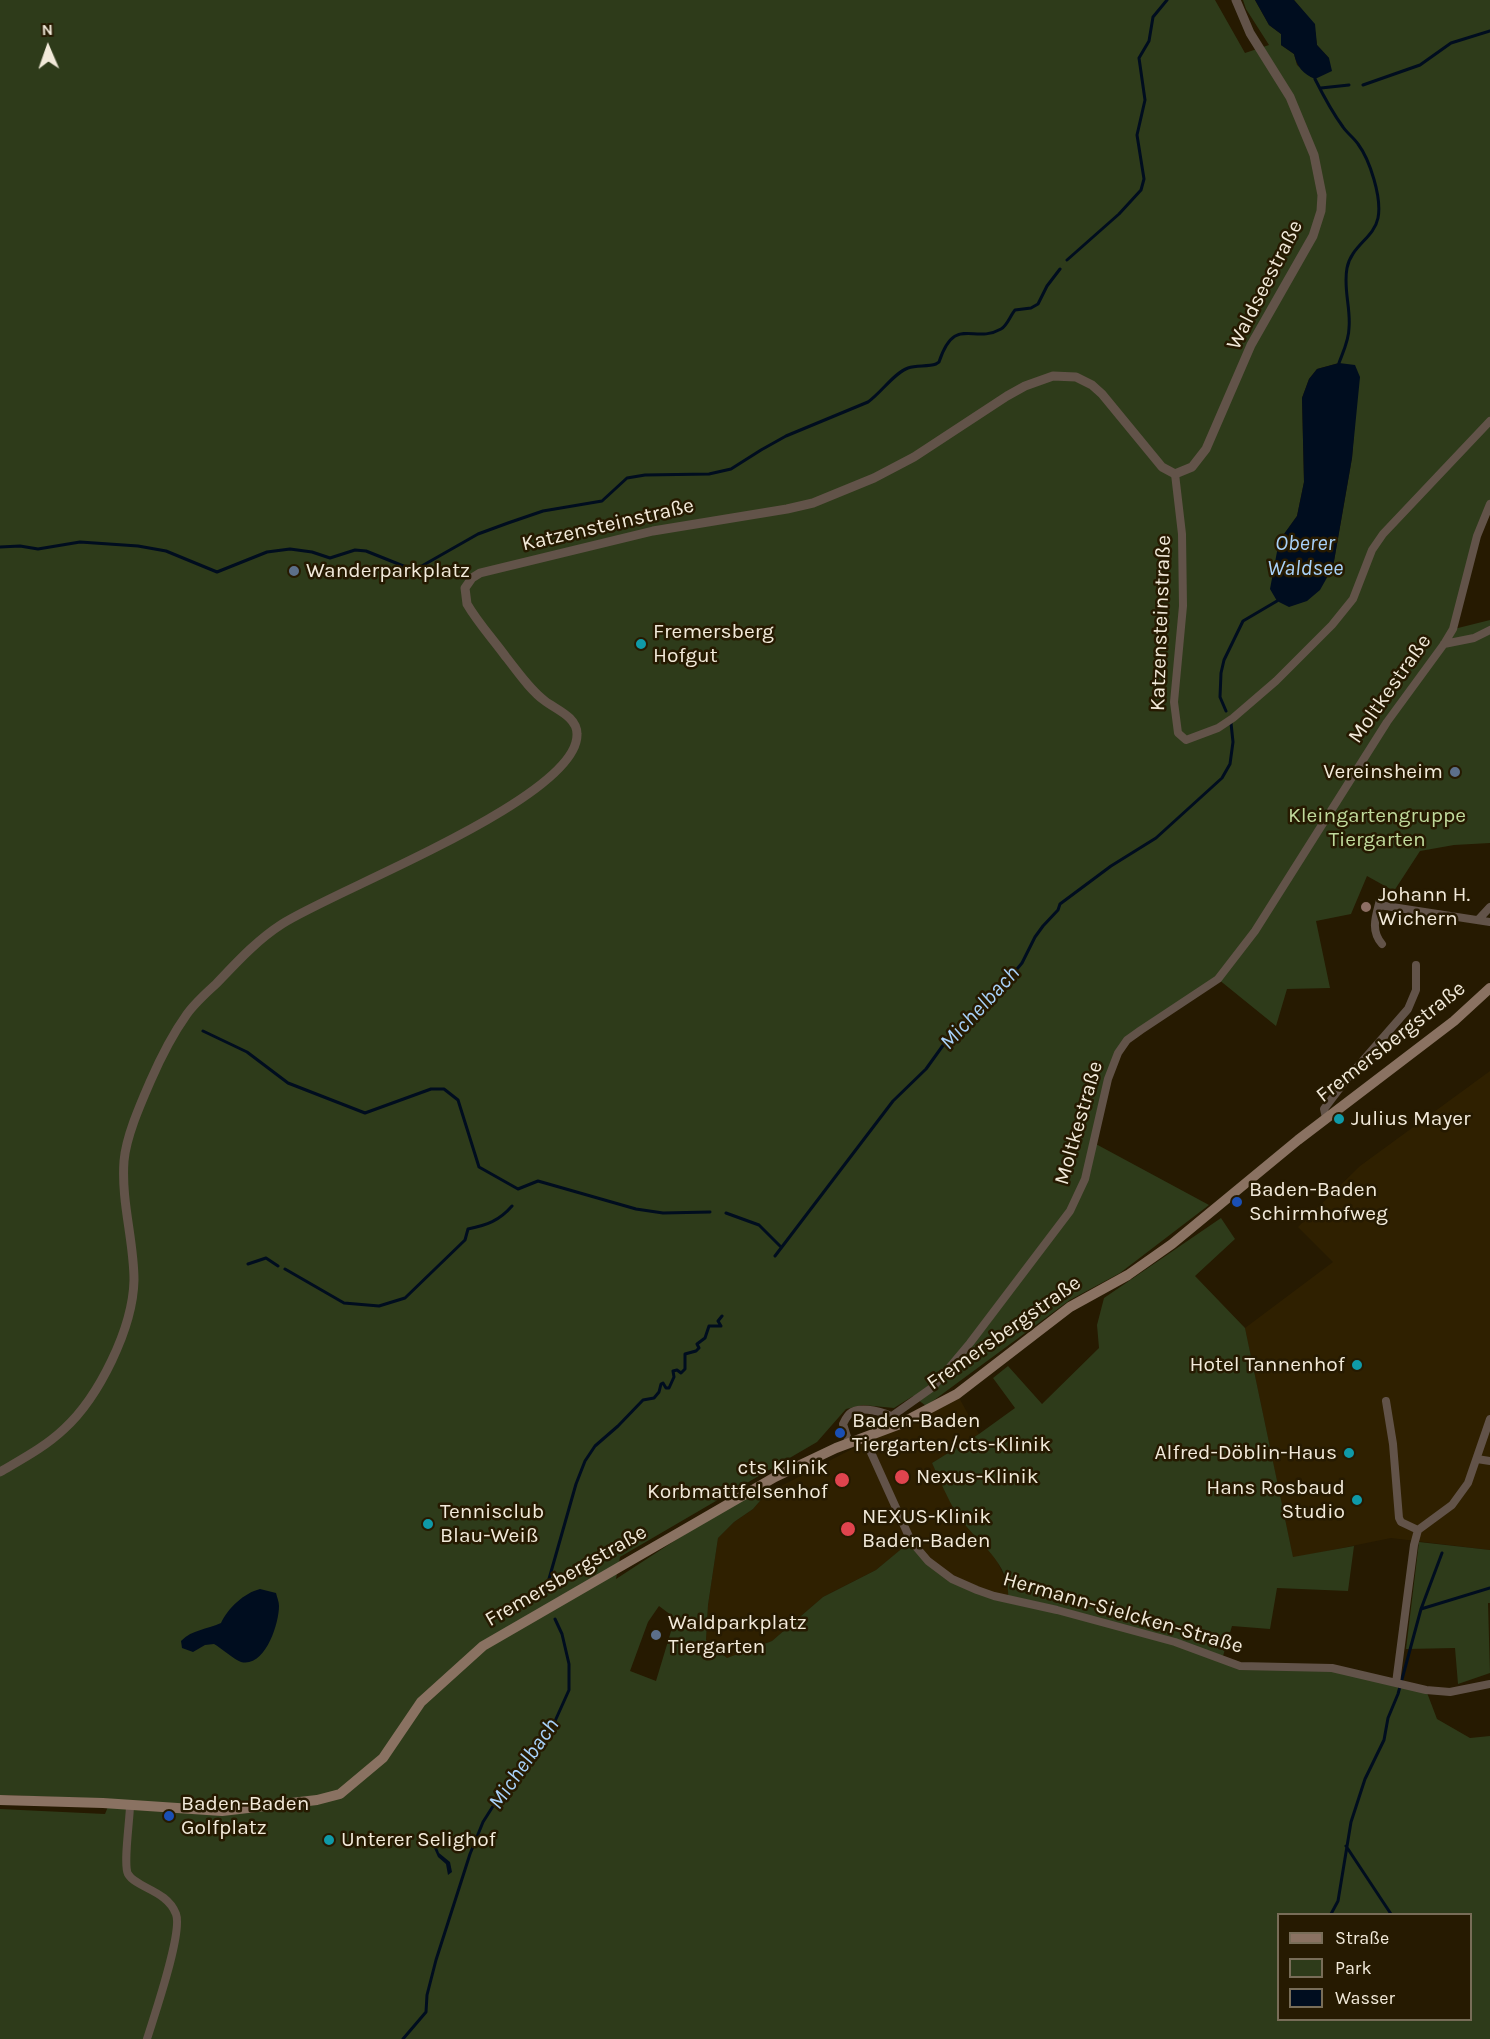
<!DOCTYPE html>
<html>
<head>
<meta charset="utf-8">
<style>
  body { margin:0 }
  #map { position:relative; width:1490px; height:2039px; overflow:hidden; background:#261a01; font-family:Karla,sans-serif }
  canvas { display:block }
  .legend { position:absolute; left:1277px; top:1913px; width:195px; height:108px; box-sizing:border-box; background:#261a01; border:2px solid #786d58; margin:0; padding:8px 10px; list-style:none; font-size:18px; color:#f2eada }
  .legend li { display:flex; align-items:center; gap:12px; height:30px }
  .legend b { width:30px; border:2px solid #786d58 }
  .north { position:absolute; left:18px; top:18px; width:60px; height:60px; -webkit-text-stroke:4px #261a01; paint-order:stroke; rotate:358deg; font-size:16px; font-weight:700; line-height:24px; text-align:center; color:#f2eada }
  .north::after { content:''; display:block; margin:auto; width:21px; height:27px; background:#f2eada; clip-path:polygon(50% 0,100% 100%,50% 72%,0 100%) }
</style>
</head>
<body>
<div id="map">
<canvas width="1490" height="2039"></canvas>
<ul class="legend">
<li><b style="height:8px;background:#8a7262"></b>Straße</li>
<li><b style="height:16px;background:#2e3b1a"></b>Park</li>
<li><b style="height:16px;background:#000d1f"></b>Wasser</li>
</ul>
<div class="north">N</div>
</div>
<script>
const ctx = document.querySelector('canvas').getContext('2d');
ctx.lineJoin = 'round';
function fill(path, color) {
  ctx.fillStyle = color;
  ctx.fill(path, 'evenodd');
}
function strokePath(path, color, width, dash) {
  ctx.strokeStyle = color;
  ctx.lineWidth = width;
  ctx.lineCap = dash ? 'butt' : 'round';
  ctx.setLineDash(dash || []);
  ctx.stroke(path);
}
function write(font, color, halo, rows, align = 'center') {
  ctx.font = font + ' Karla,sans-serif';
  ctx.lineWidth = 5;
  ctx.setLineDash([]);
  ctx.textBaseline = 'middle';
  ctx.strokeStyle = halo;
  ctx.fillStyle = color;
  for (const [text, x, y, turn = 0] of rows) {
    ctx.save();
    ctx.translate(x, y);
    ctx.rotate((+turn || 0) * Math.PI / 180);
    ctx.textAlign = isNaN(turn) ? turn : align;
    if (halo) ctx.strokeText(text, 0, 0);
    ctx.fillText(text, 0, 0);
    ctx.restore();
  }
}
fill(new Path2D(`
  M1490 1071V1550L1391 1538 1293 1558 1245 1328 1333 1262 1298 1227 1360 1166Z
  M957 1394 979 1434 932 1463 958 1514 995 1556 1009 1588V1600L952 1579 911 1542 876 1570 823 1597 772 1641 727 1658 706 1640 708 1605 718 1538 734 1522 753 1509 766 1494Z`), '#2f2000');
fill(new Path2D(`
  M0 0H1215L1245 53 1269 45 1246 9 1243 0H1255L1269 25 1281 34V45L1294 54 1297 65 1311 77 1329 58 1317 45 1314 24 1294 0H1490V504L1454 629 1490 620V843L1454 845 1420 851 1394 891 1367 876 1351 914 1316 921 1330 988 1287 989 1276 1026 1218 979 1127 1040 1118 1053 1094 1143 1209 1205 1120 1273 1070 1300 926 1406 913 1396 894 1408 863 1405 846 1409 817 1442 620 1557 616 1579 760 1485 766 1494 753 1509 734 1522 718 1538 708 1605 706 1640 727 1658 772 1641 823 1597 876 1570 911 1541 940 1570 1008 1600C1012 1562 975 1542 957 1514 947 1498 940 1480 932 1463L979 1434 1015 1408 993 1378 1008 1366 1042 1404 1099 1348 1097 1325 1104 1298 1221 1218 1235 1239 1195 1276 1245 1328 1293 1557 1354 1546 1348 1591 1277 1588 1270 1629 1232 1626 1223 1656 1203 1649 1229 1663 1312 1666 1426 1690 1437 1719 1470 1738 1490 1736V2039H0V1809L105 1814 111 1799 0 1795ZM1339 363 1355 418 1352 458 1333 567 1279 541 1297 516 1304 482 1302 398 1309 379 1317 369ZM659 1606 675 1618 656 1681 630 1671 648 1622ZM1278 1914H1470V2020H1278Z
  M1419 1542 1490 1550V1603H1488L1490 1673 1458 1684 1455 1648 1406 1649Z`), '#2e3b1a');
fill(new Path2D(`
  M1255 0H1294L1315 24 1317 45 1329 58 1332 71 1315 79C1303 74 1297 67 1294 54L1281 45V34L1269 25Z
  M1339 363 1355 365 1360 377 1352 458 1333 567 1320 590 1307 601 1289 607 1277 601 1270 589 1279 541 1297 516 1304 482 1302 398 1309 379 1317 369Z
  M260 1589 276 1593C277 1597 279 1602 279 1606 279 1624 265 1668 241 1662 235 1660 221 1648 214 1644L205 1645 193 1652 182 1648 181 1641C193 1629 206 1630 221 1623 228 1608 244 1593 260 1589Z
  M433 1837 439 1853 450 1862 452 1872 448 1875 446 1864 438 1857 430 1839Z`), '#000d1f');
strokePath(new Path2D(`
  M1315 79C1323 95 1332 112 1343 127 1347 133 1354 138 1358 144 1370 160 1382 198 1378 218 1374 238 1351 246 1347 268 1343 289 1351 308 1349 328 1349 340 1343 352 1339 363
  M1363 85 1420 65 1451 43 1490 31
  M1321 88 1349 85
  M1067 260 1119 214 1141 190 1144 179 1137 135 1145 100 1139 58 1149 41 1153 17 1167 0
  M0 547 20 546 38 549 80 542 138 546 166 551 217 572 267 552 290 549 312 552 330 558 355 550 366 551 406 567 412 569 420 567 478 534 508 523 543 511 602 501 627 478 645 475 709 474 731 469 761 450 786 436 868 402C881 393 894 373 908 368 917 365 927 367 936 364L939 362C955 314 973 345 1001 329 1007 326 1010 316 1015 310L1031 308 1038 304 1047 286 1060 269
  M1226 711 1220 697 1221 673 1224 660 1243 621 1277 601
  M203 1031 247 1052 288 1083 365 1113 431 1089H444L458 1100 479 1167 518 1189 538 1181 636 1209 663 1213 710 1212
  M726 1213 759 1225 781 1247
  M775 1256 893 1101 926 1069 944 1044 968 1018 991 1000 1022 963 1035 937 1043 926 1058 910 1060 904 1111 866 1156 838 1222 778 1230 764 1233 742 1231 723
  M248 1264 266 1258 278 1266
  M285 1269 344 1303 379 1306 405 1298 465 1240 468 1229C487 1225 499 1221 512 1206
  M545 1593 576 1484 585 1461 595 1446 618 1426 643 1400 654 1398 659 1392 661 1384 663 1383 666 1388H669L674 1377 673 1371 677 1370 681 1373 685 1369V1354L696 1351 699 1348 697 1344 705 1338 709 1326H721L718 1321 722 1316
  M1421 1609 1490 1588
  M1346 1846 1391 1914
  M1331 1914 1338 1901 1351 1822 1365 1779 1384 1740 1388 1718 1398 1694 1421 1609 1442 1553
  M403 2039 426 2012 427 1995 436 1960 470 1854 483 1822 502 1792 551 1730 569 1690V1664L562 1634 555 1619`), '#000d1f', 3);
strokePath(new Path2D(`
  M1175 474 1182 534 1183 606 1174 702 1178 733 1186 740 1218 728 1233 718 1276 681 1332 625 1353 599 1372 550 1383 534 1490 421
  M1444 644 1474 638 1490 630
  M1380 900C1376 916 1370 930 1382 944
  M1379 905 1490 922
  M1478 920 1490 907
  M1326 1118 1324 1109 1346 1080 1408 1009 1416 990V965
  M1386 1401 1393 1444 1399 1518 1401 1522 1418 1530
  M892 1416 933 1387 970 1343 1070 1211 1085 1179 1108 1079 1118 1053 1127 1040 1141 1030 1218 979 1255 931 1387 722 1444 644 1453 629 1477 536 1490 504
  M864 1437 911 1541 928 1561 952 1579 977 1590 994 1596 1057 1610 1175 1642 1240 1666 1332 1668 1426 1690 1450 1692 1490 1684
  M849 1443 843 1424C845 1420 847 1415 852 1412 862 1406 885 1412 894 1418
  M1477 1459 1490 1461
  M1396 1683 1414 1545 1418 1530 1452 1505 1468 1483 1490 1419
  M130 1805C130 1819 123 1864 128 1874 136 1888 167 1890 176 1914 183 1933 154 2016 147 2039`), '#625349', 8);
strokePath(new Path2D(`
  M0 1472C22 1459 45 1447 64 1429 99 1397 133 1328 134 1280 134 1241 121 1202 124 1161 126 1137 140 1105 150 1082 160 1059 172 1035 187 1014 195 1003 206 993 216 984 237 962 257 940 282 924 334 890 579 798 577 734 577 717 557 710 545 701 530 690 518 672 506 657 493 639 478 623 467 604L465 588 472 578 480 573 653 531 787 509 813 503 874 478 914 457 1007 396 1025 386 1053 376 1076 377 1092 385 1102 394 1162 467 1175 474 1192 467 1206 449 1251 345 1313 236 1321 211 1322 195 1314 155 1290 97 1250 33 1236 0`), '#625349', 9);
strokePath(new Path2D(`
  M0 1800 103 1803 222 1811 317 1800 340 1794 383 1758 421 1702 483 1646 775 1477 836 1448 900 1424 957 1394 1070 1307 1128 1275 1172 1244 1298 1140 1454 1021 1490 988`), '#8a7262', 10);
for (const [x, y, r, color] of [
  [294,571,6,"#5c6f8a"],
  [641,644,6,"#0f9aa8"],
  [1455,772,6,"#5c6f8a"],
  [1366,907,6,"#8d6e63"],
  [1339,1119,6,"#0f9aa8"],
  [1237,1202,6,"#1a4fb4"],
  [1357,1365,6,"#0f9aa8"],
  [840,1433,6,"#1a4fb4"],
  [1349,1453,6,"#0f9aa8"],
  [902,1477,8,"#e0444e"],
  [842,1480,8,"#e0444e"],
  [1357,1500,6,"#0f9aa8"],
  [428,1524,6,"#0f9aa8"],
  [848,1529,8,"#e0444e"],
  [656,1635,6,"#5c6f8a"],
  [169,1816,6,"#1a4fb4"],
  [329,1840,6,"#0f9aa8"]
]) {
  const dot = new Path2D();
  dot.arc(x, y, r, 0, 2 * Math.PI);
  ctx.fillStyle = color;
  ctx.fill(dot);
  strokePath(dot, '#261a01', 2);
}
write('21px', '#f2eada', '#261a01', [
  ["Waldseestraße",1265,285,-63],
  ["Katzensteinstraße",608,525,-13],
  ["Katzensteinstraße",1161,623,-88],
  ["Moltkestraße",1390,689,-55],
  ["Fremersbergstraße",1391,1042,-38],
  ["Moltkestraße",1079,1123,-74],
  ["Fremersbergstraße",1004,1333,-35],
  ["Fremersbergstraße",566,1576,-30],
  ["Hermann-Sielcken-Straße",1123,1613,16]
]);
write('21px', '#f2eada', '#261a01', [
  ["Wanderparkplatz",306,571],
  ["Fremersberg",653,632],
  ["Hofgut",653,656],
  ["Vereinsheim",1443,772,"right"],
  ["Johann H.",1378,895],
  ["Wichern",1378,919],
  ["Julius Mayer",1351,1119],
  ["Baden-Baden",1249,1190],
  ["Schirmhofweg",1249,1214],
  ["Hotel Tannenhof",1345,1365,"right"],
  ["Baden-Baden",852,1421],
  ["Tiergarten/cts-Klinik",852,1445],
  ["Alfred-Döblin-Haus",1337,1453,"right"],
  ["cts Klinik",828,1468,"right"],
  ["Korbmattfelsenhof",828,1492,"right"],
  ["Nexus-Klinik",916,1477],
  ["Hans Rosbaud",1345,1488,"right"],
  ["Studio",1345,1512,"right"],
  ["Tennisclub",440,1512],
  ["Blau-Weiß",440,1536],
  ["NEXUS-Klinik",862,1517],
  ["Baden-Baden",862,1541],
  ["Waldparkplatz",668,1623],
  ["Tiergarten",668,1647],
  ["Baden-Baden",181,1804],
  ["Golfplatz",181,1828],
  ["Unterer Selighof",341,1840]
], 'left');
write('21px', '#c0da9c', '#261a01', [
  ["Kleingartengruppe",1377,816],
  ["Tiergarten",1377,840]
]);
write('italic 22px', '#a8d1f9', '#261a01', [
  ["Oberer",1305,544],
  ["Waldsee",1305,569],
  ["Michelbach",980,1008,-47],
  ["Michelbach",524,1764,-55]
]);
</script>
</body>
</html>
